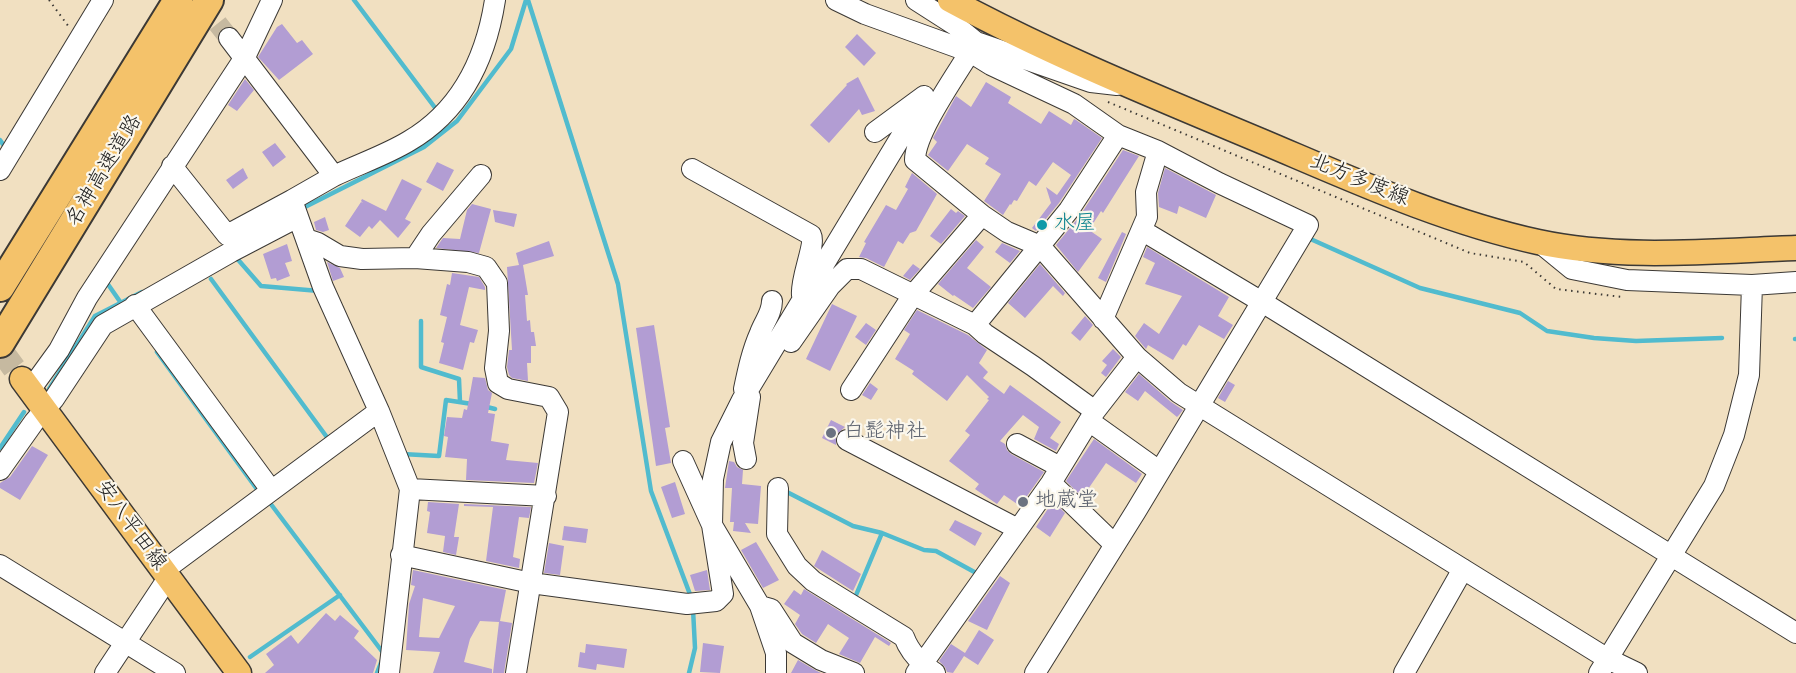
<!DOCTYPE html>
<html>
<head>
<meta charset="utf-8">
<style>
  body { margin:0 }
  canvas { display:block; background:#f1e0c1 }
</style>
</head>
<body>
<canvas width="1796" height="673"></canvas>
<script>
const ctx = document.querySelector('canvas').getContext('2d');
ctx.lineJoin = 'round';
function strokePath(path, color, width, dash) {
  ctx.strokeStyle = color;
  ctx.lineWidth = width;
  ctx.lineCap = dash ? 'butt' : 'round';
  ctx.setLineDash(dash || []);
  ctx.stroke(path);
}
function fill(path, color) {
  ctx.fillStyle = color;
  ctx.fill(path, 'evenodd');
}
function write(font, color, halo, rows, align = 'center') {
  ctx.font = font + ' Mynerve,"Klee One",sans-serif';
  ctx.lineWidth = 4.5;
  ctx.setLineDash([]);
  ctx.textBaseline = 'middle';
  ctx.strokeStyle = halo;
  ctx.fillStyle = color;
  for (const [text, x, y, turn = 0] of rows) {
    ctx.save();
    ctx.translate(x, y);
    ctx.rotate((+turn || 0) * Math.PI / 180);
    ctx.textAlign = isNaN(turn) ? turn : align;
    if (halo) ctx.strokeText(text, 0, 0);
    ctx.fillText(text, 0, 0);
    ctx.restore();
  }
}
strokePath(new Path2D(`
  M354 0 439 113
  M528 0 618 284 651 491 691 597
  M0 140 7 150
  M301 209 424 147 457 121 511 49 526 0
  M1306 237 1420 288 1520 313 1547 331 1594 338 1636 341 1722 338
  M234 255 261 286 319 291
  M211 279 329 440 330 439
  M105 280 121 303
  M421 321V367L459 379 460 402
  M1795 339H1796
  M157 352 259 492 257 493
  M49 389 95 316 142 292
  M483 406 495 409
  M0 448 24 412
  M402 454 439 456 446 400 472 404
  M785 493V491L853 526 882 533 924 550 936 551 978 574 980 572
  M267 499 384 654
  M854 600 882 533
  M250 657 340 595
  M377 673 382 660
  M689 673 695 648 693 609`), '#51bbce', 4.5);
fill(new Path2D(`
  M282 24 297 43 302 40 313 54 279 80 258 57 277 27Z
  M857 34 876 53 864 66 845 47Z
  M858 77 875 111 862 115 859 109 829 143 810 125 847 85 846 84Z
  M245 79 254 90 237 111 228 105Z
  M986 82 1011 97 1008 103 1041 124 1049 111 1071 125 1074 119 1076 120 1102 138 1059 203 1036 231 1032 228 1051 203 1046 187 1057 195 1071 175 1053 162 1036 186 1029 181 1017 201 1014 200 1011 205 1010 204 1003 215 984 201 1001 174 985 164 989 158 967 144 948 171 928 155 937 142 933 138 956 96 971 107Z
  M275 143 286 157 273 167 262 152Z
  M1123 150 1139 156 1103 213 1101 211 1089 230 1102 239 1078 272 1056 245 1079 217Z
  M437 162 454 170 443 191 426 182Z
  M243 168 248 178 233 189 226 180Z
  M1165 168 1216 195 1206 218 1179 206 1177 214 1159 207 1158 193Z
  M912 173 937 194 916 231 910 233 903 244 898 241 884 267 866 258 859 257 866 243 864 242 886 205 896 210 908 189 905 187Z
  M402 179 422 189 405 219 411 222 398 238 380 220 372 229 369 226 360 237 345 226 361 202 363 203 361 201 362 199 386 211Z
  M472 204 491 209 479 253 436 248 443 238 460 239 467 210Z
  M951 209 956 213 958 211 965 216 941 244 930 236Z
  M493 210 517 214 514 227 495 222Z
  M325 217 329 230 323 232 316 230 314 222Z
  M1122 232 1126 234 1106 282 1098 278Z
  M976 240 984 247 967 268 991 287 973 308 954 295 953 296 938 284Z
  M549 241 554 256 523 265 528 295H525L527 321 530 320 531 332H534L536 346H531V363H527L528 381 512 378 509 375 507 367 509 350H512L507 267 519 265 516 253Z
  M1002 243 1020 251 1010 263 995 252Z
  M287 244 292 261 285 263 290 276 277 281 276 278 271 279 263 254Z
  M1147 247 1229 297 1218 316 1233 325 1224 339 1199 325 1186 346 1183 344 1173 360 1148 345 1146 349 1135 336 1144 323 1159 334 1182 296 1145 284 1155 263 1143 257Z
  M327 262 340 268 344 277 333 281Z
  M913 264 920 269 910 280 903 276Z
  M1040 264 1065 293 1063 296 1053 286 1025 318 1008 303Z
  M452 273 479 277 485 287V290L469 287 460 325 478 330 474 343 470 342 463 370 439 363 444 343 441 342 447 317 440 315 447 284 450 285Z
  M832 304 857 316 830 371 806 359Z
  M917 310 968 335 987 350 979 363 988 372 983 378 1004 394 1010 385 1061 422 1050 438 1059 444 1056 451 1034 439 1039 427 1023 415 1000 441 1005 444 1007 450 1011 454 1044 472 1020 506 1004 495 997 504 975 489 979 484 949 461 970 435 965 431 989 400 987 399 989 397 967 375 947 401 912 374 914 371 895 359 910 334 904 330Z
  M1085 316 1093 325 1080 341 1071 333Z
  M866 323 876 330 866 345 855 337Z
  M654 325 670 427 665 428 671 463 656 466 636 328Z
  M1113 349 1121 357 1106 377 1101 373 1107 365 1102 361Z
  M1139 374 1171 402 1183 410 1179 415 1177 417 1145 391 1138 401 1125 392Z
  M473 377 485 378 488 390 492 393 488 413 495 414 491 441 509 444 506 460 538 463 534 483 466 480 467 459 445 457 448 437 444 436 447 417 462 418 464 409 467 410Z
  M1228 381 1235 385 1225 402 1218 398Z
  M870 383 878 389 871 400 862 395Z
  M831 420 845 427 836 435V445L822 438Z
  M1094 439 1142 474 1136 483 1106 463 1084 495 1078 493 1066 481Z
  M32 446 48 455 20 500 0 488V483L10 477Z
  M729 461 734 462 737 467 743 470 742 484 761 486 758 524 745 523 751 533 733 531 734 522H730L732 488H725Z
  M675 482 685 514 672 518 661 487Z
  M1053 501 1065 513 1050 537 1036 527Z
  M428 502 459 504 454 537H459L456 555 443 552 445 536 427 533 430 512 427 511Z
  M464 504 531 507 529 518 519 517 513 557 520 559 519 568 486 561 493 507 464 506Z
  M955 520 982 533 975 546 949 530Z
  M564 526 588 529 586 543 562 540Z
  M756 542 779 580 763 588 741 550Z
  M549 543 564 546 560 575 544 573Z
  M822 550 861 574 853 591 814 566Z
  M413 570 506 590 500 621 512 623 504 673H493L499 622 480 621 470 639 464 662 492 669V673H433L440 652 406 650 409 604 415 586 411 585ZM423 598 455 606 439 638 419 637Z
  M707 570 710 590 695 591 690 575Z
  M1000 576 1010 583 987 630 968 621Z
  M804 589 891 643 889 646 875 637 860 663 839 654 849 638 828 624 816 643 802 634 795 624 800 615 784 604 794 590 801 595Z
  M326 613 335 621 340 615 359 631 354 638 377 660 373 673H265L274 665 266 654 291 635 298 644Z
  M979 630 994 640 978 665 964 656 953 673 947 672 945 667 939 661 951 644 965 653Z
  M703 643 724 646 720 673 700 672Z
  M586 644 627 649 624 668 597 664 596 670 578 667 580 652 585 653Z
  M798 660 815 670 821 673H791Z`), '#b29dd3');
strokePath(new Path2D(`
  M199 0 229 38`), '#c6b9a0', 20, [20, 10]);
strokePath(new Path2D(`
  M0 349 22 379`), '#c6b9a0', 24, [24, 12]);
const minor = new Path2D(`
  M836 0 865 14 970 52 991 65 1074 104 1118 135 1158 151 1219 183 1308 225 1136 511 1035 673
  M916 0 955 25 976 42 1091 82 1117 85
  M229 38 334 176 292 200 323 287 379 411 410 489 389 673
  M976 42C960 70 915 131 915 160L982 215 1007 232 1040 246 1137 357 1179 393 1608 659 1637 673
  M875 132 924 96
  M172 166 227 235 292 200
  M692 169 811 235C816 245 800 278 802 295
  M0 170 103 0
  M334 176C359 164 386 155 409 141 462 110 486 58 495 0
  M1143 231 1262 302 1664 551
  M306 239 318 243 340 256 362 259 415 258 468 262 486 267 497 283 499 331 495 368 498 383 508 389 549 397 558 412 516 673
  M1539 242 1572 269 1627 280 1752 285
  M415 258 431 234 481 175
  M135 305 271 490
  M1103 319 1147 217 1146 192 1158 151
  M975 325 1069 210 1118 135
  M791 342 830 286 847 269H861L975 325 985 334 1033 366 1095 411
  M744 389C748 370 752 351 760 333 764 322 772 313 772 301
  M30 390 59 350 87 298 245 57 272 0
  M851 390 913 295 982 215
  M1089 421 1159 471
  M847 440 1018 529
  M1017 444 1060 467
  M746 459 743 443 750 397
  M0 470 34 422 54 399 103 325 231 252 298 217
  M1051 483 1114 544
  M778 488 777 534 797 566 813 581 904 637C910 653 921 664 935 673
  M410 489 546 496
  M401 555 531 583 687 604 716 601 723 594 712 525 683 461
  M1678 560 1796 633
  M0 565 175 673
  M163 571 379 411
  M764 607 771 609 793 643 821 660 854 673
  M105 673 168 578
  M776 673V653L760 606 712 525 713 479 721 442 742 400 905 130 929 101
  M916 673 1051 483 1095 411 1137 357
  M1404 673 1463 569
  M1599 673 1714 486 1734 435 1749 375 1752 285 1796 282`);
const major = new Path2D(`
  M950 0C1050 54 1156 97 1261 141 1351 179 1442 221 1538 242 1622 260 1711 251 1796 248
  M22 379 239 673`);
const highway = new Path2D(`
  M0 287 178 0
  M0 343 209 0`);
strokePath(minor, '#3c3935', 22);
strokePath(major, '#3c3935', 27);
strokePath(highway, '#3c3935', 32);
strokePath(new Path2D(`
  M49 0 69 27
  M1108 102 1470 253 1524 262 1556 289 1622 297`), '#3c3935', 2, [1.5, 4.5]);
strokePath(minor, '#fff', 20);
strokePath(major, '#f4c26a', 24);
strokePath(highway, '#f4c26a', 28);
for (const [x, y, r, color] of [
  [1042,225,6,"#0f9aa8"],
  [831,433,6,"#6b7280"],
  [1023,502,6,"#6b7280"]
]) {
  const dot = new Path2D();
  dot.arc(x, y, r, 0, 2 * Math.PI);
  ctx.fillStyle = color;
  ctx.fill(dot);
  strokePath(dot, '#fbf7ec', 2);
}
write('21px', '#1c1c1c', '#fbf7ec', [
  ["名神高速道路",105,171,-59],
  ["北方多度線",1359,181,22],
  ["安八平田線",130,526,54]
]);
write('21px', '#0d838f', '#fbf7ec', [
  ["水屋",1054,225]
], 'left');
write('21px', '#5b616d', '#fbf7ec', [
  ["白髭神社",843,433],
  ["地蔵堂",1035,502]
], 'left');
</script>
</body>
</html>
